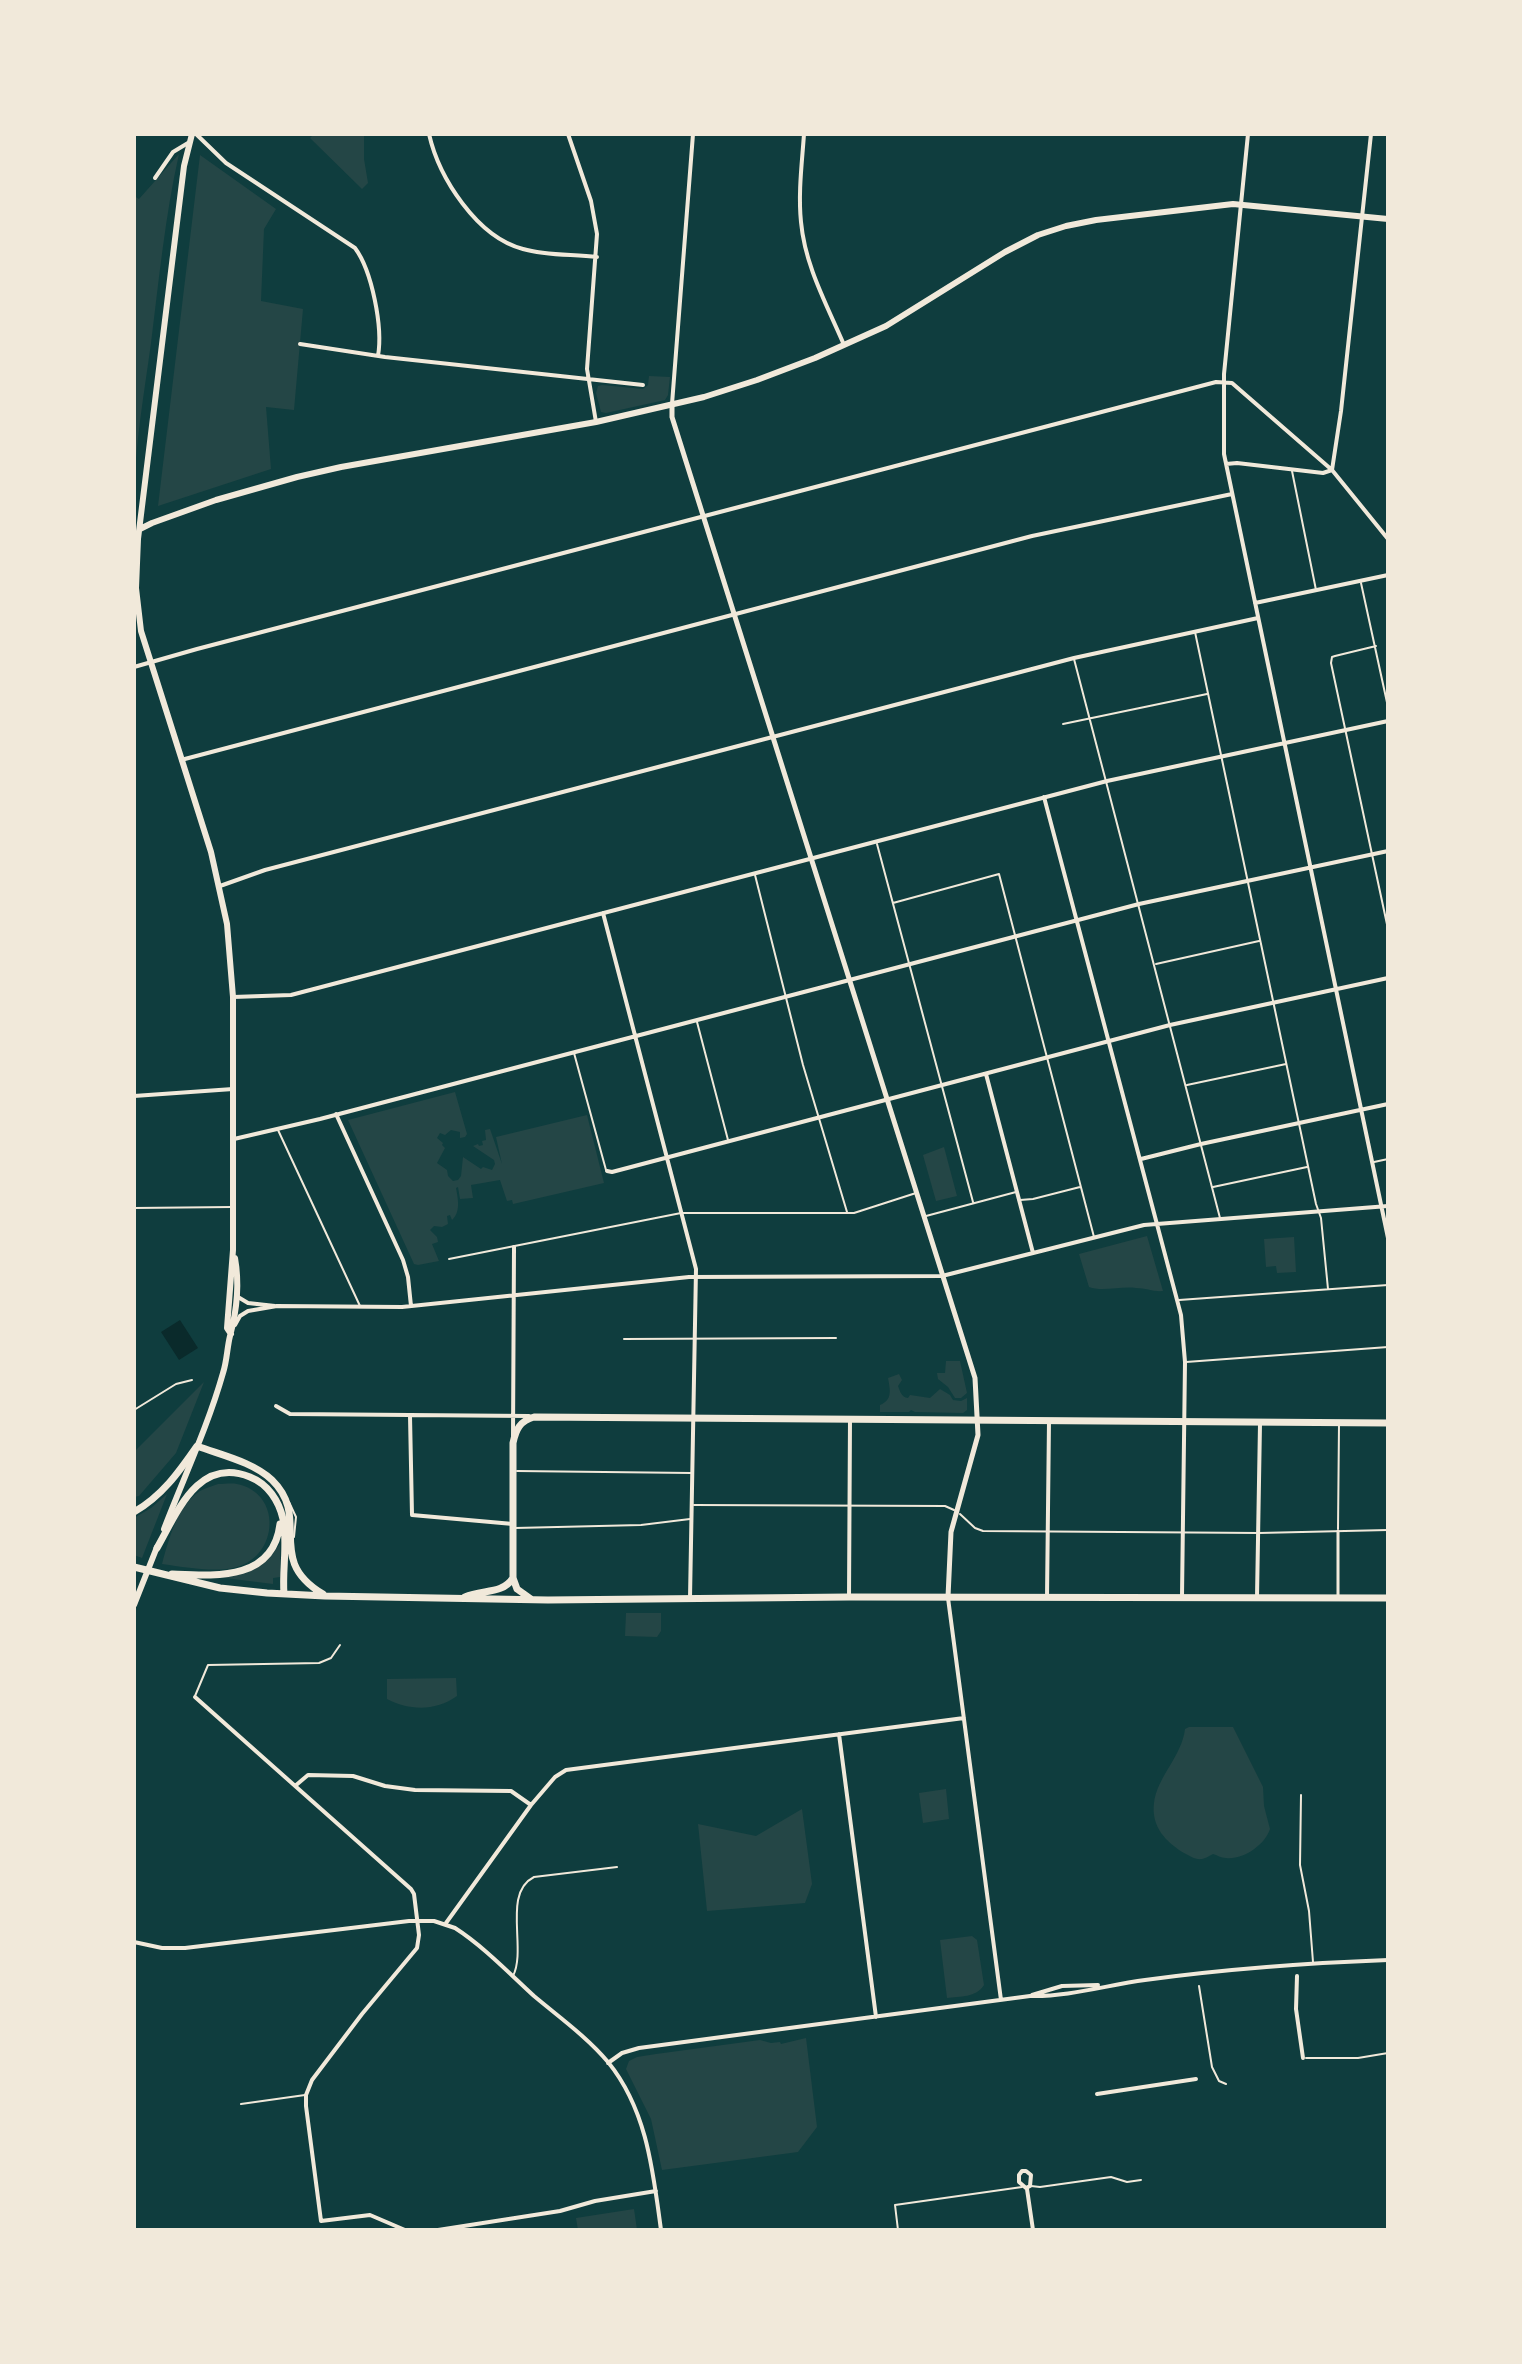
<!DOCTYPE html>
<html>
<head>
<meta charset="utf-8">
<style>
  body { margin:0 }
  #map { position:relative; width:1522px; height:2364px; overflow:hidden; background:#0f3d3e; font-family:"Exo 2",sans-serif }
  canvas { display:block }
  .frame { position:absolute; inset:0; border:136px solid #f1e9da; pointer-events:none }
</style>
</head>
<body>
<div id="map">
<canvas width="1522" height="2364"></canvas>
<div class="frame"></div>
</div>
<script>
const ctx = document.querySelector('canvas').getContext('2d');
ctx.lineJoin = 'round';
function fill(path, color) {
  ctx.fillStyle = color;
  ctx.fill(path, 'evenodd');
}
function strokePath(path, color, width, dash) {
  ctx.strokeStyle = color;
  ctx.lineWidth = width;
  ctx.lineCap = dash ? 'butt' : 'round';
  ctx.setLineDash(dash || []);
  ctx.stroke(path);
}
fill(new Path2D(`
  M314 134H364V159L368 183 362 189 310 138Z
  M179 154C165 216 159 280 151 343 144 394 135 445 134 496V196L139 199Z
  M200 155 276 209 264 229 261 301 303 309 294 410 266 407 271 469 158 506Z
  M649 376 670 377 668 395 665 400 606 413 601 412 596 393 598 386 602 385 643 389 648 385Z
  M455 1092 467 1134 465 1137 460 1138V1132L451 1130 445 1135 440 1133 437 1138 443 1143 442 1145 445 1148 437 1163 447 1170 448 1176 453 1181 458 1180 461 1176 463 1157 481 1169 483 1167 492 1170 495 1164 494 1160 473 1146 478 1144 479 1146 483 1145 482 1141 486 1140 485 1130 490 1129 502 1164 496 1137 587 1115 604 1183 513 1204 512 1200 507 1201 500 1180 471 1185 473 1198 460 1199 458 1187 456 1188C458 1199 461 1212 452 1220L450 1215 447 1216 448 1224 442 1227 434 1226 430 1230 437 1237 438 1242 432 1244 439 1261 418 1265 414 1264 348 1120Z
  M944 1147 957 1196 936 1201 923 1155Z
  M1147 1236 1163 1291C1154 1292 1146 1288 1136 1288 1121 1286 1102 1292 1089 1287L1079 1254Z
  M1294 1237 1296 1272 1277 1273 1276 1266 1266 1267 1264 1239Z
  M946 1361H960L967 1393 961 1398H955L948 1387 938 1379 937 1373H945Z
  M899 1374 902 1380 898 1386C900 1391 901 1397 908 1398L910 1395 930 1398 940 1389 950 1395 953 1400 961 1401 967 1398V1410L963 1413 915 1412 911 1410 909 1412H880V1405C893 1400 890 1389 888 1378Z
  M204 1382 176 1453 139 1496 134 1497V1452Z
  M218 1484C224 1484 232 1483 237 1484 282 1493 279 1555 237 1567 216 1573 183 1567 162 1564 169 1539 177 1506 200 1491 205 1488 213 1486 218 1484Z
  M167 1494 142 1558 134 1555V1518L151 1508Z
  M280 1544V1577L273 1578V1584L217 1577C250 1574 259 1571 280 1544Z
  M626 1613H661V1631L657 1637 625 1636Z
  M456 1678 457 1696C436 1711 410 1711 387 1699V1679Z
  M1189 1727H1233L1263 1787 1264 1806 1270 1829C1265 1845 1243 1860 1226 1858 1221 1858 1217 1855 1213 1854 1211 1855 1204 1859 1202 1859 1195 1860 1190 1856 1184 1853 1166 1842 1151 1827 1154 1803 1157 1777 1182 1756 1185 1729Z
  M946 1789 949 1819 923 1823 919 1793Z
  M802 1809 812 1884 805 1903 707 1911 698 1824 756 1836Z
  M972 1936 977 1940 984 1985C976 1998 960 1996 947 1998L940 1940Z
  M806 2038 817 2127 798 2152 662 2170 651 2119 626 2069 629 2061 637 2057 656 2054 760 2040 771 2043 780 2042 781 2044Z
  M634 2209 637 2230H578L576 2218Z`), '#244646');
fill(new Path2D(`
  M180 1320 198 1348 179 1360 161 1332Z`), '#0a2a2b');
strokePath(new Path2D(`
  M1292 471 1316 590
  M1361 583 1388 707
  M1195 632 1316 1204 1321 1218 1328 1289
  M1376 646 1335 656 1332 657 1331 663 1388 929
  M1074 659 1220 1218
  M1063 724 1207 694
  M877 844 973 1202
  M755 875 803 1065 847 1212
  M893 903 999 874 1094 1237
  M1156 964 1259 941
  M697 1022 728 1140
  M574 1053 606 1170
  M1187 1085 1286 1064
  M278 1130 360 1306
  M1374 1162 1388 1159
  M1213 1187 1307 1167
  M1020 1200 1033 1199 1080 1187
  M134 1208 232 1207
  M926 1216 1016 1192
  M449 1259 681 1213H854L916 1193
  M1179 1300 1388 1285
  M624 1339 836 1338
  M1186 1362 1388 1347
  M134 1410 176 1384 192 1380
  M517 1471 691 1473
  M289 1502 296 1517 294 1537
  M694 1505 945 1506 954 1510
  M960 1514 975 1528 983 1531 1259 1533 1388 1530
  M515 1528 641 1525 690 1519
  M1338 1529 1339 1424
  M195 1696 208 1665 319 1663 331 1658 340 1645
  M1301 1795 1300 1865 1309 1911 1313 1962
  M513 1976C527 1949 502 1893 534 1877L617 1867
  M1199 1986 1212 2067 1219 2081 1226 2084
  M1306 2058H1358L1388 2053
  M241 2104 305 2095
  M1031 2186 1040 2187 1111 2177 1127 2182 1141 2180
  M898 2230 895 2205 1022 2187`), '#f1e9da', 2);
strokePath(new Path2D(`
  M1338 1531V1598`), '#f1e9da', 3);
strokePath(new Path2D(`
  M196 134 226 163 355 248C372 271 383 327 378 356
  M429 134C439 178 477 237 523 249 547 256 573 254 597 257
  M568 134 591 201 597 234 587 369 596 422
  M804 134C802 163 798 193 801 222 805 266 827 305 844 345
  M1248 134 1224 374V454L1388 1238
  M1371 134 1341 411 1332 470 1388 539
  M155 178 173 152 188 143
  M300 344 385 357 643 385
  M672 404 693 134
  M1255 603 1388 575
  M134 667 197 649 1216 382 1232 383 1332 470 1323 473 1237 463 1226 464
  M181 760 1032 536 1232 494
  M1044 797 1181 1315 1185 1362 1182 1596
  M220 886 265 870 1074 658 1258 618
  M603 913 696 1269 690 1598
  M233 997 291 995 1107 781 1388 721
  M986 1074 1033 1253
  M134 1096 233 1089
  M336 1114 403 1260 408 1277 411 1306
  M234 1139 320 1119 1139 904 1388 851
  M1141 1159 1201 1144 1388 1104
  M607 1171 612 1172 1170 1025 1388 978
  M238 1297 248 1303 275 1306
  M235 1325 240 1316 248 1311 277 1306 402 1307 689 1277 942 1276 1144 1225 1388 1206
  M276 1406 290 1414 529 1416
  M410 1416 412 1515 513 1524
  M513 1436 514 1247
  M849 1597 850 1419
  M1047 1597 1049 1421
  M1257 1597 1260 1424
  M948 1598 1001 2000
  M195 1697 411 1889 414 1894 419 1935 417 1948 362 2014 312 2080 306 2095V2106L321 2221 370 2215 405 2230
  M839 1734 876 2017
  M295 1786 308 1775 353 1776 385 1786 415 1790 511 1791 531 1805
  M446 1923 531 1805 555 1777 566 1770 964 1718
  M134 1942 162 1948H185L409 1921H434L455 1928C483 1946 509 1973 534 1996 559 2017 587 2037 608 2062 647 2110 653 2171 661 2230
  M1297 1976 1296 2009 1303 2058
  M1032 1995 1062 1986 1098 1985
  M608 2063 622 2053 639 2048 1030 1996C1069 1997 1107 1985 1145 1980 1225 1969 1307 1963 1388 1960
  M1097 2094 1196 2079
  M1022 2171H1026L1031 2175 1030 2186 1026 2188 1019 2182V2175Z
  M1027 2189 1033 2230
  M438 2230 560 2211 595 2201 656 2191`), '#f1e9da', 4);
strokePath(new Path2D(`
  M672 404V417L975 1378 978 1435 951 1532 948 1597`), '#f1e9da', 5);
strokePath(new Path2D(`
  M192 134 184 166 138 539 136 588 141 631 211 852 227 924 233 997V1250L227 1328 231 1334
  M140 529 152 523 216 500 297 477 341 467 596 422 704 397 757 380 815 358 886 326 1005 252 1038 235 1066 226 1096 220 1233 204 1388 219
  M164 1529C184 1477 208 1426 223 1373 227 1361 227 1348 230 1336 237 1310 240 1286 235 1258
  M134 1605 157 1547`), '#f1e9da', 6);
strokePath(new Path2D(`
  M134 1512C162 1496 179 1472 197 1446 221 1455 253 1462 272 1480 312 1519 264 1559 323 1594
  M157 1548C177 1513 198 1456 250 1477 268 1484 279 1501 283 1519 288 1543 282 1570 284 1594
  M134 1567 220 1588 267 1593 325 1596 548 1600 849 1597 1388 1598
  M172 1574C216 1576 273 1581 280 1524
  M465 1597C482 1589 502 1595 513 1578
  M531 1599 517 1589 513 1578V1443C516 1429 520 1421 534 1417L1388 1423`), '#f1e9da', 7);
</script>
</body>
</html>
